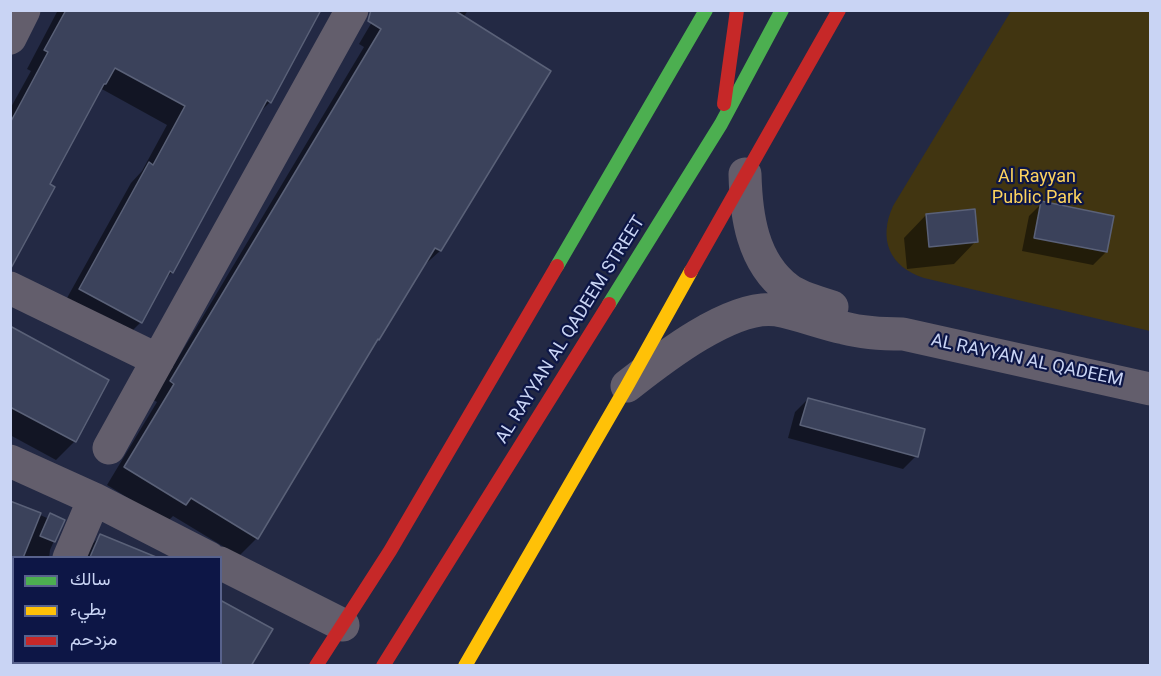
<!DOCTYPE html>
<html>
<head>
<meta charset="utf-8">
<style>
  body { margin:0 }
  #map { position:relative; width:1161px; height:676px; overflow:hidden; background:#232944; font-family:Roboto,Vazirmatn,sans-serif }
  canvas { display:block }
  .frame { position:absolute; inset:0; border:12px solid #c9d4f4; pointer-events:none }
  .legend { position:absolute; left:12px; top:556px; width:210px; height:108px; box-sizing:border-box; background:#0d1646; border:2px solid #58628c; margin:0; padding:8px 10px; list-style:none; font-size:18px; color:#c9d4f4 }
  .legend li { display:flex; align-items:center; gap:12px; height:30px }
  .legend b { width:30px; border:2px solid #58628c }
</style>
</head>
<body>
<div id="map">
<canvas width="1161" height="676"></canvas>
<div class="frame"></div>
<ul class="legend">
<li><b style="height:8px;background:#4caf50"></b>سالك</li>
<li><b style="height:8px;background:#ffc107"></b>بطيء</li>
<li><b style="height:8px;background:#c62828"></b>مزدحم</li>
</ul>
</div>
<script>
const ctx = document.querySelector('canvas').getContext('2d');
ctx.lineJoin = 'round';
function fill(path, color) {
  ctx.fillStyle = color;
  ctx.fill(path, 'evenodd');
}
function strokePath(path, color, width, dash) {
  ctx.strokeStyle = color;
  ctx.lineWidth = width;
  ctx.lineCap = dash ? 'butt' : 'round';
  ctx.setLineDash(dash || []);
  ctx.stroke(path);
}
function write(font, color, halo, rows, align = 'center') {
  ctx.font = font + ' Roboto,sans-serif';
  ctx.lineWidth = 4.5;
  ctx.setLineDash([]);
  ctx.textBaseline = 'middle';
  ctx.strokeStyle = halo;
  ctx.fillStyle = color;
  for (const [text, x, y, turn = 0] of rows) {
    ctx.save();
    ctx.translate(x, y);
    ctx.rotate((+turn || 0) * Math.PI / 180);
    ctx.textAlign = isNaN(turn) ? turn : align;
    if (halo) ctx.strokeText(text, 0, 0);
    ctx.fillText(text, 0, 0);
    ctx.restore();
  }
}
fill(new Path2D(`
  M1011 11H1150V331L924 278C889 267 878 239 893 206Z`), '#413511');
fill(new Path2D(`
  M58 10H320L270 102 258 114 172 272 163 281 141 322 123 340 62 307 131 183 142 171 167 125 100 88 48 185 10 262V109L31 71 27 69Z
  M379 10H468L463 18 440 251 421 268 378 339 372 345 257 538 239 556 173 516 167 522 107 485 157 402 153 400 364 47 359 44Z
  M1042 203 1106 252 1093 265 1022 251 1029 216Z
  M926 215 976 241 954 264 907 269 904 238Z
  M10 328 107 381 75 441 56 460 10 435Z
  M808 399 916 456 903 469 788 438 795 412Z
  M11 502 47 518 50 515 63 520 50 550 49 558H14V662H220L249 666 10 665Z
  M100 536 140 558H79Z`), '#0007');
const building = new Path2D(`
  M66 10H321L271 103 267 100 173 273 170 271 142 323 79 289 149 162 153 165 185 106 115 68 106 84H104L50 184 55 187 10 270V123L48 52 44 50Z
  M371 10H454L551 71 441 251 435 248 379 340 378 339 258 539 191 498 186 505 124 467 174 384 170 381 381 29 368 21Z
  M1041 201 1114 216 1107 252 1034 238Z
  M975 209 978 242 929 247 926 214Z
  M10 326 109 380 76 442 10 407Z
  M808 398 925 429 918 457 800 425Z
  M10 501 41 513 23 558H14V579L10 586Z
  M50 513 65 520 55 542 40 536Z
  M100 534 156 557 155 558 90 557Z
  M220 600 273 629 251 666H220Z`);
fill(building, '#3b425b');
strokePath(building, '#5a6178', 1.5);
strokePath(new Path2D(`
  M10 38 24 10
  M745 174C746 215 752 262 788 289 800 298 817 302 832 307
  M10 288 158 360
  M627 386C660 360 732 303 777 310 799 314 821 323 844 328 863 333 883 334 903 334L1150 389
  M109 448 352 10
  M10 461 94 499 209 558
  M69 558 94 499
  M220 563 343 625
  M22 666 24 662`), '#635e6c', 33);
strokePath(new Path2D(`
  M557 266 706 10
  M609 304 721 124 782 10`), '#4caf50', 14);
strokePath(new Path2D(`
  M465 666 627 386 691 271`), '#ffc107', 14);
strokePath(new Path2D(`
  M724 104 737 10
  M691 271 839 10
  M316 666 390 551 557 266
  M383 666 609 304`), '#c62828', 14);
write('18px', '#fcd25e', '#0d1646', [
  ["Al Rayyan",1037,177],
  ["Public Park",1037,198]
]);
write('18px', '#c9d4f4', '#0d1646', [
  ["AL RAYYAN AL QADEEM STREET",571,330,-58],
  ["AL RAYYAN AL QADEEM",1027,361,12]
]);
</script>
</body>
</html>
